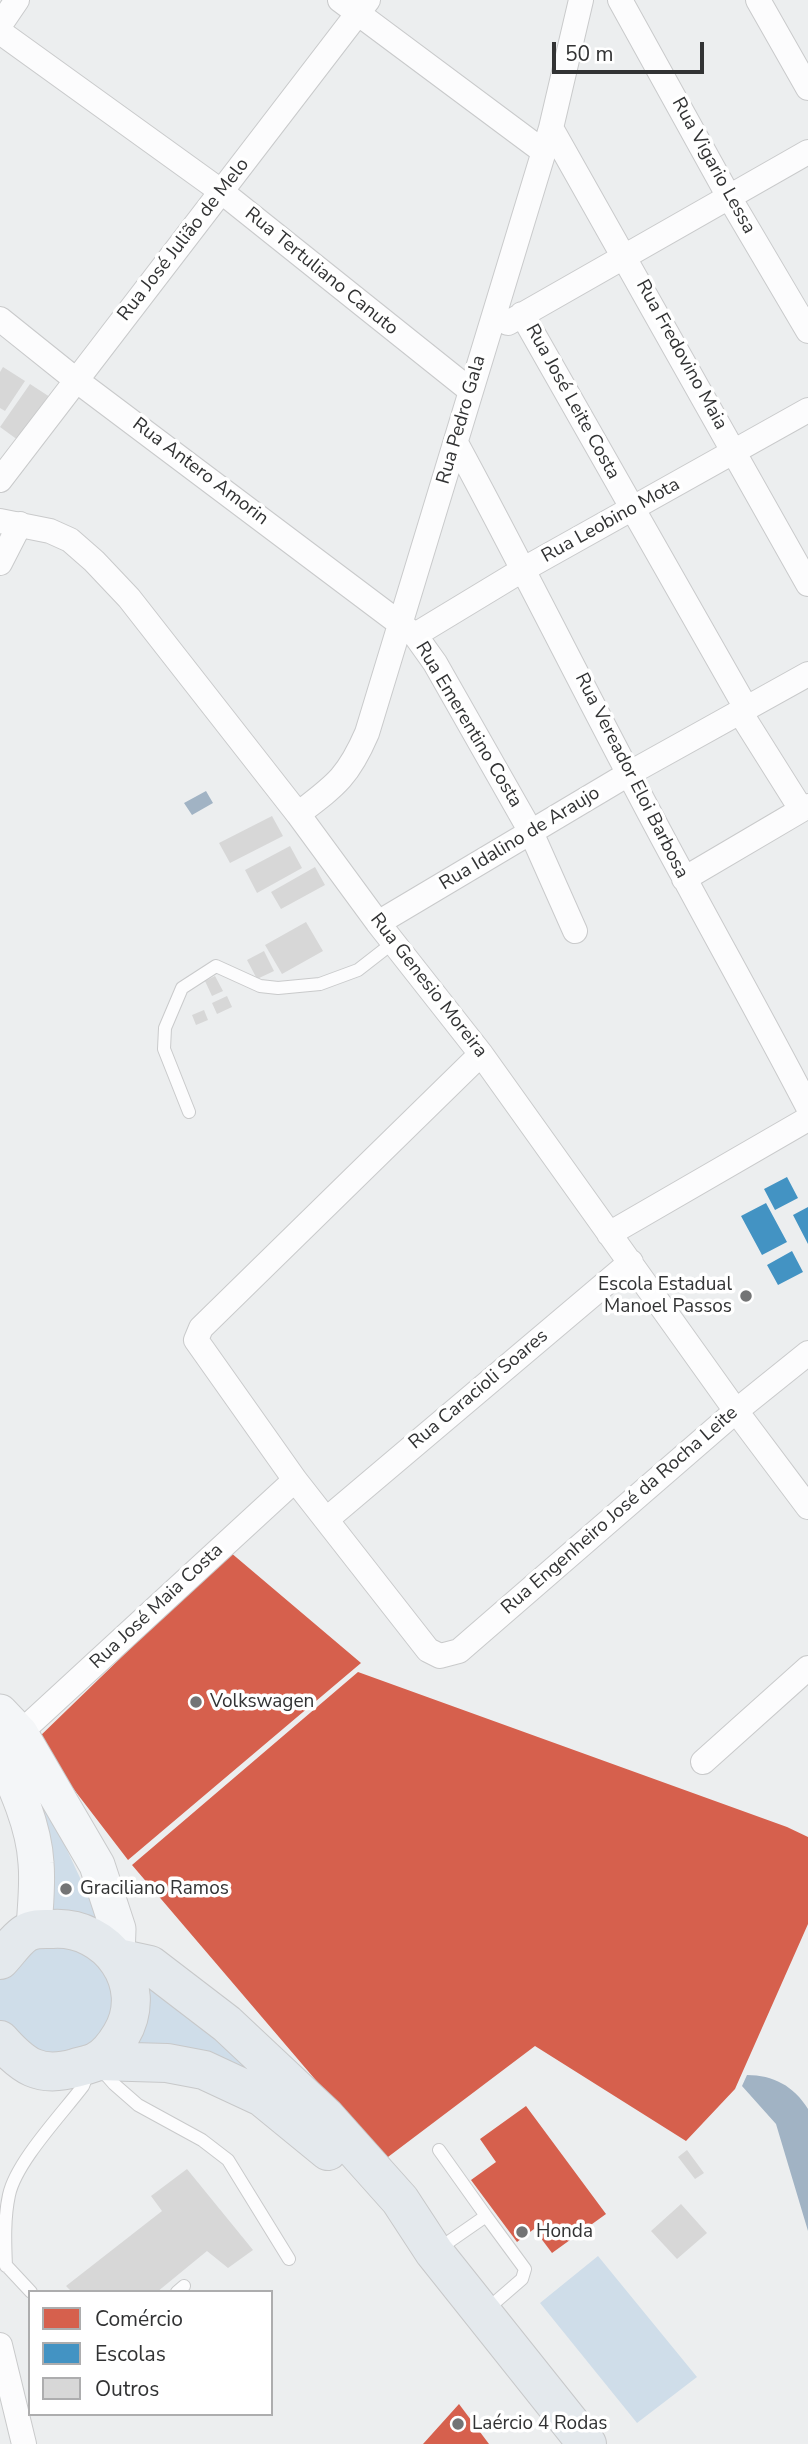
<!DOCTYPE html>
<html>
<head>
<meta charset="utf-8">
<style>
  body { margin:0 }
  #map { position:relative; width:808px; height:2444px; overflow:hidden; background:#eceeef; font-family:"Nunito Sans",sans-serif }
  canvas { display:block }
  .legend { position:absolute; left:28px; top:2290px; width:245px; height:126px; box-sizing:border-box; background:#fff; border:2px solid #adadae; margin:0; padding:9px 12px; list-style:none; font-size:21px; color:#323334 }
  .legend li { display:flex; align-items:center; gap:14px; height:35px }
  .legend b { width:35px; border:2px solid #adadae }
  .scale { position:absolute; left:552px; top:42px; width:152px; height:32px; box-sizing:border-box; border:4px solid #323334; border-top:0; padding-left:9px; font-size:21px; line-height:24px; white-space:nowrap; color:#323334; -webkit-text-stroke:5px #fff; paint-order:stroke }
</style>
</head>
<body>
<div id="map">
<canvas width="808" height="2444"></canvas>
<ul class="legend">
<li><b style="height:19px;background:#d6604d"></b>Comércio</li>
<li><b style="height:19px;background:#4393c3"></b>Escolas</li>
<li><b style="height:19px;background:#d7d7d7"></b>Outros</li>
</ul>
<div class="scale">50 m</div>
</div>
<script>
const ctx = document.querySelector('canvas').getContext('2d');
ctx.lineJoin = 'round';
function fill(path, color) {
  ctx.fillStyle = color;
  ctx.fill(path, 'evenodd');
}
function strokePath(path, color, width, dash) {
  ctx.strokeStyle = color;
  ctx.lineWidth = width;
  ctx.lineCap = dash ? 'butt' : 'round';
  ctx.setLineDash(dash || []);
  ctx.stroke(path);
}
function write(font, color, halo, rows, align = 'center') {
  ctx.font = font + ' "Nunito Sans",sans-serif';
  ctx.lineWidth = 7;
  ctx.setLineDash([]);
  ctx.textBaseline = 'middle';
  ctx.strokeStyle = halo;
  ctx.fillStyle = color;
  for (const [text, x, y, turn = 0] of rows) {
    ctx.save();
    ctx.translate(x, y);
    ctx.rotate((+turn || 0) * Math.PI / 180);
    ctx.textAlign = isNaN(turn) ? turn : align;
    if (halo) ctx.strokeText(text, 0, 0);
    ctx.fillText(text, 0, 0);
    ctx.restore();
  }
}
fill(new Path2D(`
  M14 1757 61 1837 81 1880 97 1906 105 1935 44 1921Z
  M45 1942 101 1959 117 1993 98 2047 42 2060 0 2022V1979L10 1962Z
  M137 1975 269 2084 123 2052Z
  M598 2256 697 2377 637 2423 540 2303Z`), '#cfdde9');
fill(new Path2D(`
  M206 791 213 803 192 815 184 803Z
  M747 2075C773 2075 794 2086 808 2109V2231L776 2124 742 2086Z`), '#a1b3c4');
fill(new Path2D(`
  M230 1552 361 1663 128 1860 36 1740Z
  M358 1672 787 1827 808 1837V1924L735 2089 686 2141 535 2046 384 2160 132 1865Z
  M526 2106 606 2214 552 2253 534 2229 517 2242 471 2180 496 2162 480 2139Z
  M459 2404 489 2444H423Z`), '#d6604d');
fill(new Path2D(`
  M787 1177 798 1198 775 1210 764 1189Z
  M766 1203 787 1242 762 1255 741 1216Z
  M808 1207V1244L793 1215Z
  M792 1251 803 1272 778 1285 767 1265Z`), '#4393c3');
fill(new Path2D(`
  M3 367 25 381 5 411 0 408V372Z
  M30 384 53 399 22 443 0 427Z
  M272 816 283 836 230 863 219 843Z
  M290 846 302 868 257 893 245 870Z
  M315 867 325 885 281 909 271 892Z
  M306 922 323 951 282 974 265 945Z
  M264 951 274 971 257 979 247 960Z
  M215 976 223 991 212 996 205 981Z
  M227 996 232 1007 217 1014 212 1003Z
  M204 1010 208 1020 196 1025 192 1015Z
  M687 2150 704 2173 695 2179 678 2157Z
  M187 2169 253 2250 228 2268 207 2251 157 2292H72L66 2286 162 2211 151 2196Z
  M681 2204 707 2233 677 2259 651 2231Z`), '#d7d7d7');
const lane = new Path2D(`
  M189 1112 164 1049 165 1028 182 988 216 966 260 986 278 988 320 984 358 970 394 942
  M100 2068 114 2084 138 2105 202 2140 228 2160 289 2259
  M439 2150 486 2216
  M437 2250 486 2216 525 2269 522 2279 485 2311
  M3 2262 31 2292
  M6 2266C5 2243 4 2218 9 2195 16 2162 62 2114 83 2086L89 2071
  M177 2292 184 2286`);
const street = new Path2D(`
  M340 0 544 152
  M620 0 729 197 808 331
  M758 0 808 88
  M0 25 17 0
  M0 32 222 192 471 391
  M551 128 808 584
  M522 314 746 708
  M0 319 76 380 415 635 435 663 531 832 575 931
  M508 323 808 152
  M456 443C534 587 606 735 685 879 726 955 768 1030 808 1107
  M0 480 368 0
  M0 521 50 531 70 540 94 561 129 598 298 814 378 923 481 1054 736 1411 808 1507
  M0 563 20 524
  M415 635 524 569 808 410
  M740 712 801 809
  M298 814C336 785 348 777 367 733L551 128 581 0
  M684 879 808 806
  M378 923 630 773 808 674
  M481 1054 201 1328 196 1340 295 1480 428 1650 440 1656 459 1651 736 1411 808 1353
  M609 1234 808 1119
  M327 1519 631 1262
  M20 1733 295 1480
  M703 1762 808 1668
  M0 2345 24 2444`);
const secondary = new Path2D(`
  M0 1712 20 1733 97 1865 118 1929 117 1957
  M0 1753C16 1786 34 1826 36 1863 38 1885 35 1908 34 1930`);
const highway = new Path2D(`
  M118 1958 150 1965 227 2024 325 2116 400 2200 434 2252 587 2444
  M0 1960C8 1952 16 1939 26 1933 34 1928 44 1929 52 1929 108 1925 151 1985 121 2035 115 2045 106 2057 95 2062 89 2065 81 2066 75 2068 39 2078 23 2066 0 2040
  M98 2061 167 2063 204 2070 262 2097 328 2151`);
strokePath(lane, '#c9cacb', 14);
strokePath(street, '#c9cacb', 26);
strokePath(secondary, '#c9cacb', 37);
strokePath(highway, '#c7c8c9', 40);
strokePath(lane, '#fcfcfd', 12);
strokePath(street, '#fcfcfd', 24);
strokePath(secondary, '#f4f6f8', 35);
strokePath(highway, '#e4e9ed', 38);
for (const [x, y, r, color] of [
  [746,1296,7,"#737475"],
  [196,1702,7,"#737475"],
  [66,1889,7,"#737475"],
  [522,2232,7,"#737475"],
  [458,2424,7,"#737475"]
]) {
  const dot = new Path2D();
  dot.arc(x, y, r, 0, 2 * Math.PI);
  ctx.fillStyle = color;
  ctx.fill(dot);
  strokePath(dot, '#fff', 2.5);
}
write('19px', '#323334', '#fff', [
  ["Rua Vigario Lessa",713,166,61],
  ["Rua José Julião de Melo",184,240,-52],
  ["Rua Tertuliano Canuto",321,272,39],
  ["Rua Fredovino Maia",681,355,61],
  ["Rua José Leite Costa",572,402,61],
  ["Rua Pedro Gala",462,420,-74],
  ["Rua Antero Amorin",200,472,37],
  ["Rua Leobino Mota",611,521,-29],
  ["Rua Emerentino Costa",468,725,59],
  ["Rua Vereador Eloi Barbosa",631,776,63],
  ["Rua Idalino de Araujo",520,839,-31],
  ["Rua Genesio Moreira",428,986,52],
  ["Rua Caracioli Soares",479,1390,-40],
  ["Rua Engenheiro José da Rocha Leite",620,1511,-41],
  ["Rua José Maia Costa",157,1607,-43]
]);
write('19px', '#323334', '#fff', [
  ["Escola Estadual",732,1285,"right"],
  ["Manoel Passos",732,1307,"right"],
  ["Volkswagen",210,1702],
  ["Graciliano Ramos",80,1889],
  ["Honda",536,2232],
  ["Laércio 4 Rodas",472,2424]
], 'left');
</script>
</body>
</html>
